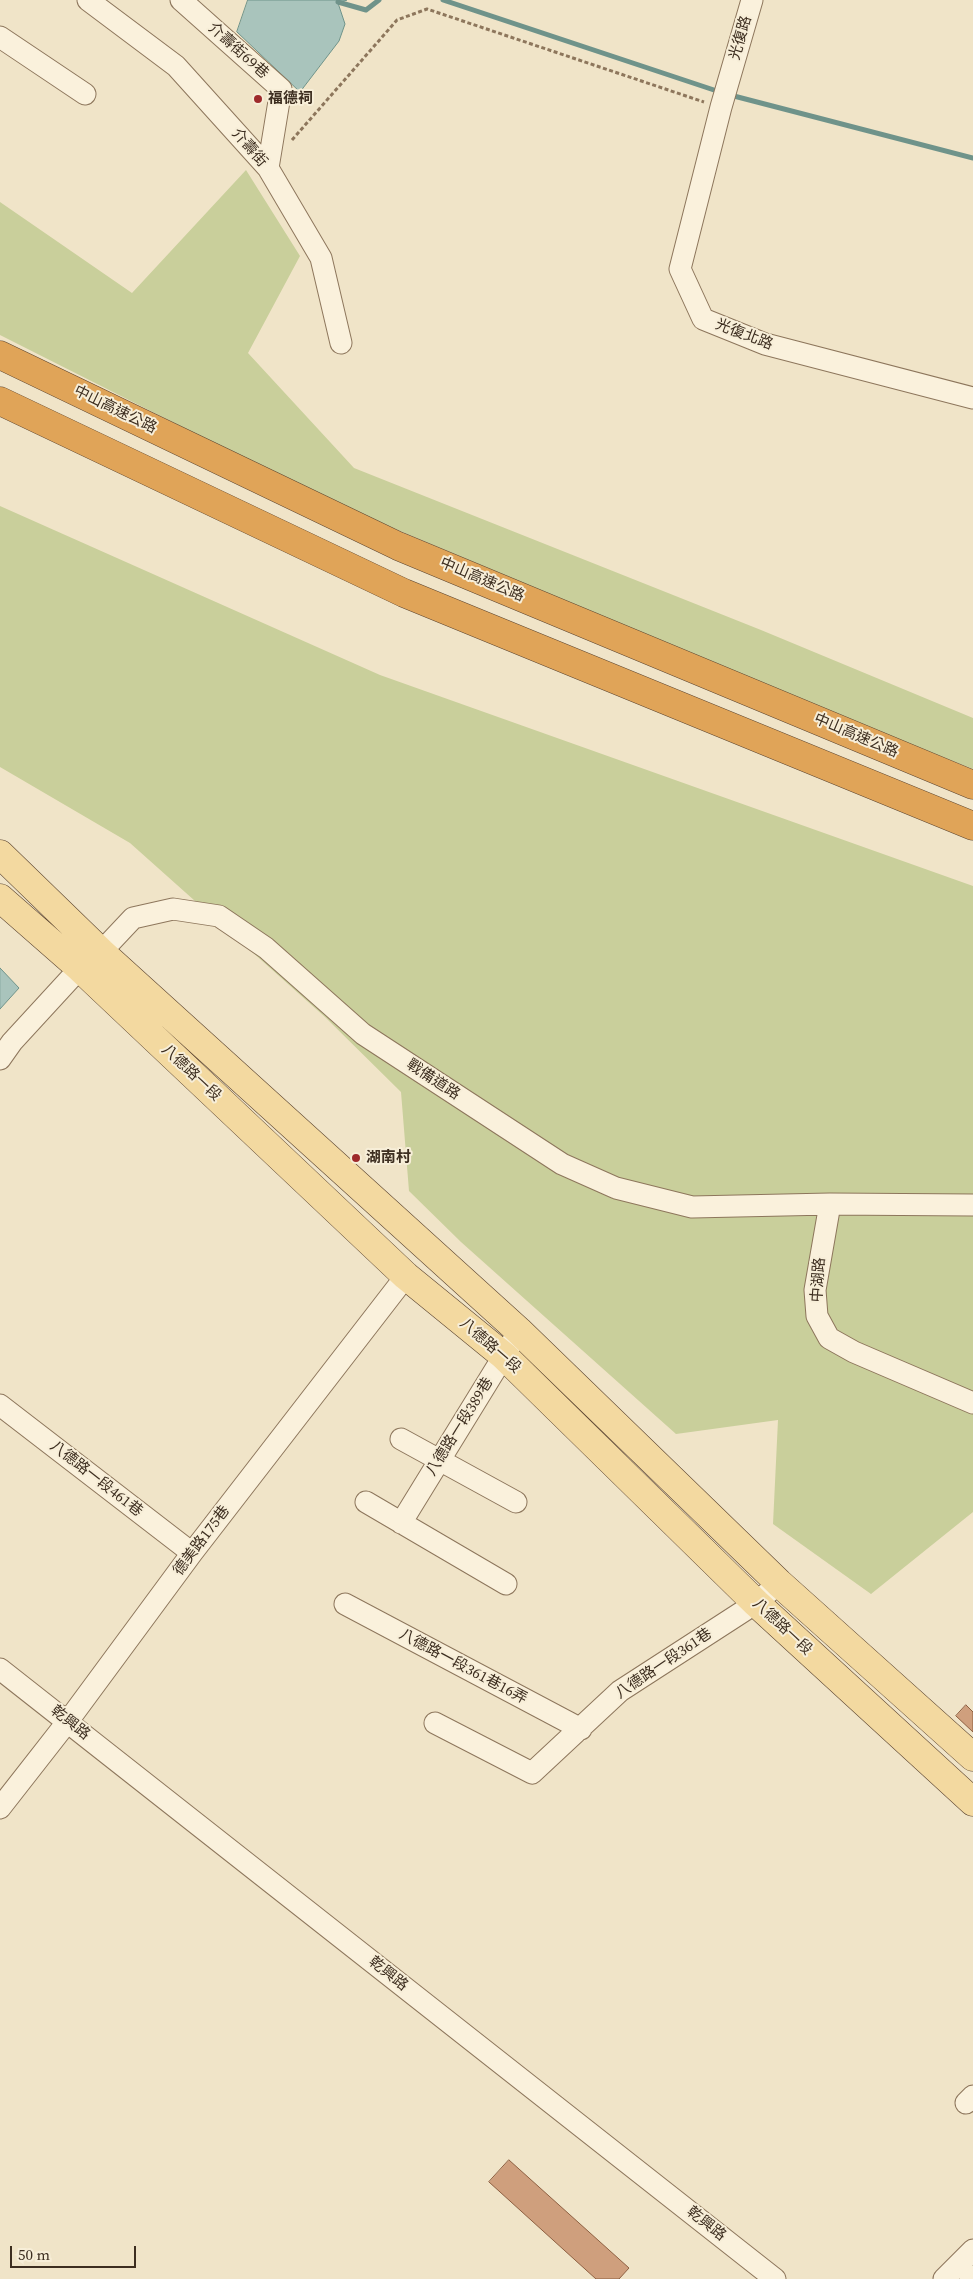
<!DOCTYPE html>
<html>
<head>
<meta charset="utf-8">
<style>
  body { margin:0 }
  #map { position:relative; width:973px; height:2279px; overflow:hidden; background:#f0e4c8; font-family:"Source Serif 4",serif }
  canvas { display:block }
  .scale { position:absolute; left:10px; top:2246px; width:126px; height:22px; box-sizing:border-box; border:2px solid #3d2e20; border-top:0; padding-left:6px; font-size:15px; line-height:18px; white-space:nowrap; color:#3d2e20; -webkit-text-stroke:4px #f7eed8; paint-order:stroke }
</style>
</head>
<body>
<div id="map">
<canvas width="973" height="2279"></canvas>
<div class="scale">50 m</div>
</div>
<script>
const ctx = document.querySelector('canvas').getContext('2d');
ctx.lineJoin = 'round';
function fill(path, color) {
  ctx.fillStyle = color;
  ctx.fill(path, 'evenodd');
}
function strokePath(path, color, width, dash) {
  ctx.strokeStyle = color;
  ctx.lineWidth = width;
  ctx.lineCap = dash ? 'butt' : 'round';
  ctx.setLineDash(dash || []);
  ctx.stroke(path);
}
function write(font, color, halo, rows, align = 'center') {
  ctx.font = font + ' "Source Serif 4","Noto Sans TC",serif';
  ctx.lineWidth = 4;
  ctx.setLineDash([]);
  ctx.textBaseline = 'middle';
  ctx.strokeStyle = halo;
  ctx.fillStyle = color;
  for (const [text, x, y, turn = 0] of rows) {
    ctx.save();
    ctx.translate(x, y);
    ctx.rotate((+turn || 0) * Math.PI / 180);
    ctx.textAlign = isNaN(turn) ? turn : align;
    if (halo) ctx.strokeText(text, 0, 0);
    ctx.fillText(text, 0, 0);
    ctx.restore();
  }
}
fill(new Path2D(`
  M246 170 300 256 248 353 354 468 761 630 973 718V769L841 717 329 501 0 335V202L132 293Z
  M0 506 380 675 973 886V1512L871 1594 773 1524 778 1420 676 1434 461 1242 409 1191 401 1092 325 1017 130 843 0 767Z`), '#c9cf9b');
const water = new Path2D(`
  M248 0H347L338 3 345 24 339 41 300 92 237 32Z
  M0 968 19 988 0 1009Z`);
fill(water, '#a9c4bc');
strokePath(water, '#6f938a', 1);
strokePath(new Path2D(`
  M443 0 720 92
  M338 2 366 10 379 0
  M730 95 973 158`), '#6f938a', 5);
const building = new Path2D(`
  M966 1705 973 1712V1732L956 1716Z
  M509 2160 629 2268 619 2279H596L489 2182Z`);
fill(building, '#cf9f7d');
strokePath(building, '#8d5f41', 1);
const minor = new Path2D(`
  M88 0 176 66 268 168 321 258 341 343
  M181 0 281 89 268 168
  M752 0 721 107 680 269 703 319 765 344 973 398
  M0 37 85 94
  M0 1059 12 1042 80 968 101 952 133 918 173 909 219 916 266 948 363 1034 562 1164 616 1188 692 1207 830 1204 973 1205
  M830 1204 815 1290 817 1316 829 1338 854 1352 973 1403
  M0 1405 192 1553
  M401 1439 516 1502
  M366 1502 506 1584
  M401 1523 519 1331
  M345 1604 581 1729
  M0 1669 775 2279
  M435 1723 532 1773 620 1691 756 1603 779 1583
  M0 1808 68 1721 192 1553 406 1276
  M966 2103 973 2096
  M944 2279 973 2250
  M970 2279 973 2276`);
const major = new Path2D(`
  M0 854 101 952 519 1331 779 1583 973 1757
  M0 898 80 968 406 1276 504 1356 756 1603 973 1802`);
const highway = new Path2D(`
  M0 355 398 546 973 785
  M0 401 404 593 973 826`);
strokePath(minor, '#8d765c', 23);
strokePath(major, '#5b4430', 29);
strokePath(highway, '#5b4430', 29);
strokePath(new Path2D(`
  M292 140 397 20 427 9 704 102`), '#8d765c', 3, [4, 2.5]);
strokePath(minor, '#faf1dc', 21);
strokePath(major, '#f3d9a0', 28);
strokePath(highway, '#e0a458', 28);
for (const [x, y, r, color] of [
  [258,99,5,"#9e2a2b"],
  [356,1158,5,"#9e2a2b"]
]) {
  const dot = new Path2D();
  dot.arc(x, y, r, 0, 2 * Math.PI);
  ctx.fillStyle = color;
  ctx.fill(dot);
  strokePath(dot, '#f7eed8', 2);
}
write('15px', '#3d2e20', '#f7eed8', [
  ["光復路",741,38,-74],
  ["介壽街69巷",238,51,42],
  ["介壽街",249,148,49],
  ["光復北路",744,335,21],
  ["中山高速公路",115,410,26],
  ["中山高速公路",482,580,23],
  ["中山高速公路",856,736,23],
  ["八德路一段",191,1073,43],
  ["戰備道路",433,1080,33],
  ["中湖路",819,1280,-86],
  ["八德路一段",490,1346,41],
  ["八德路一段389巷",460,1427,-58],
  ["八德路一段461巷",96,1479,38],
  ["德美路175巷",202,1541,-53],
  ["八德路一段",782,1627,43],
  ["八德路一段361巷",664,1664,-34],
  ["八德路一段361巷16弄",463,1667,28],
  ["乾興路",70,1723,38],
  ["乾興路",388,1974,38],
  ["乾興路",706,2224,38]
]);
write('bold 15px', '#3d2e20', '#f7eed8', [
  ["福德祠",268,99],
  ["湖南村",366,1158]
], 'left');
</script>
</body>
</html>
